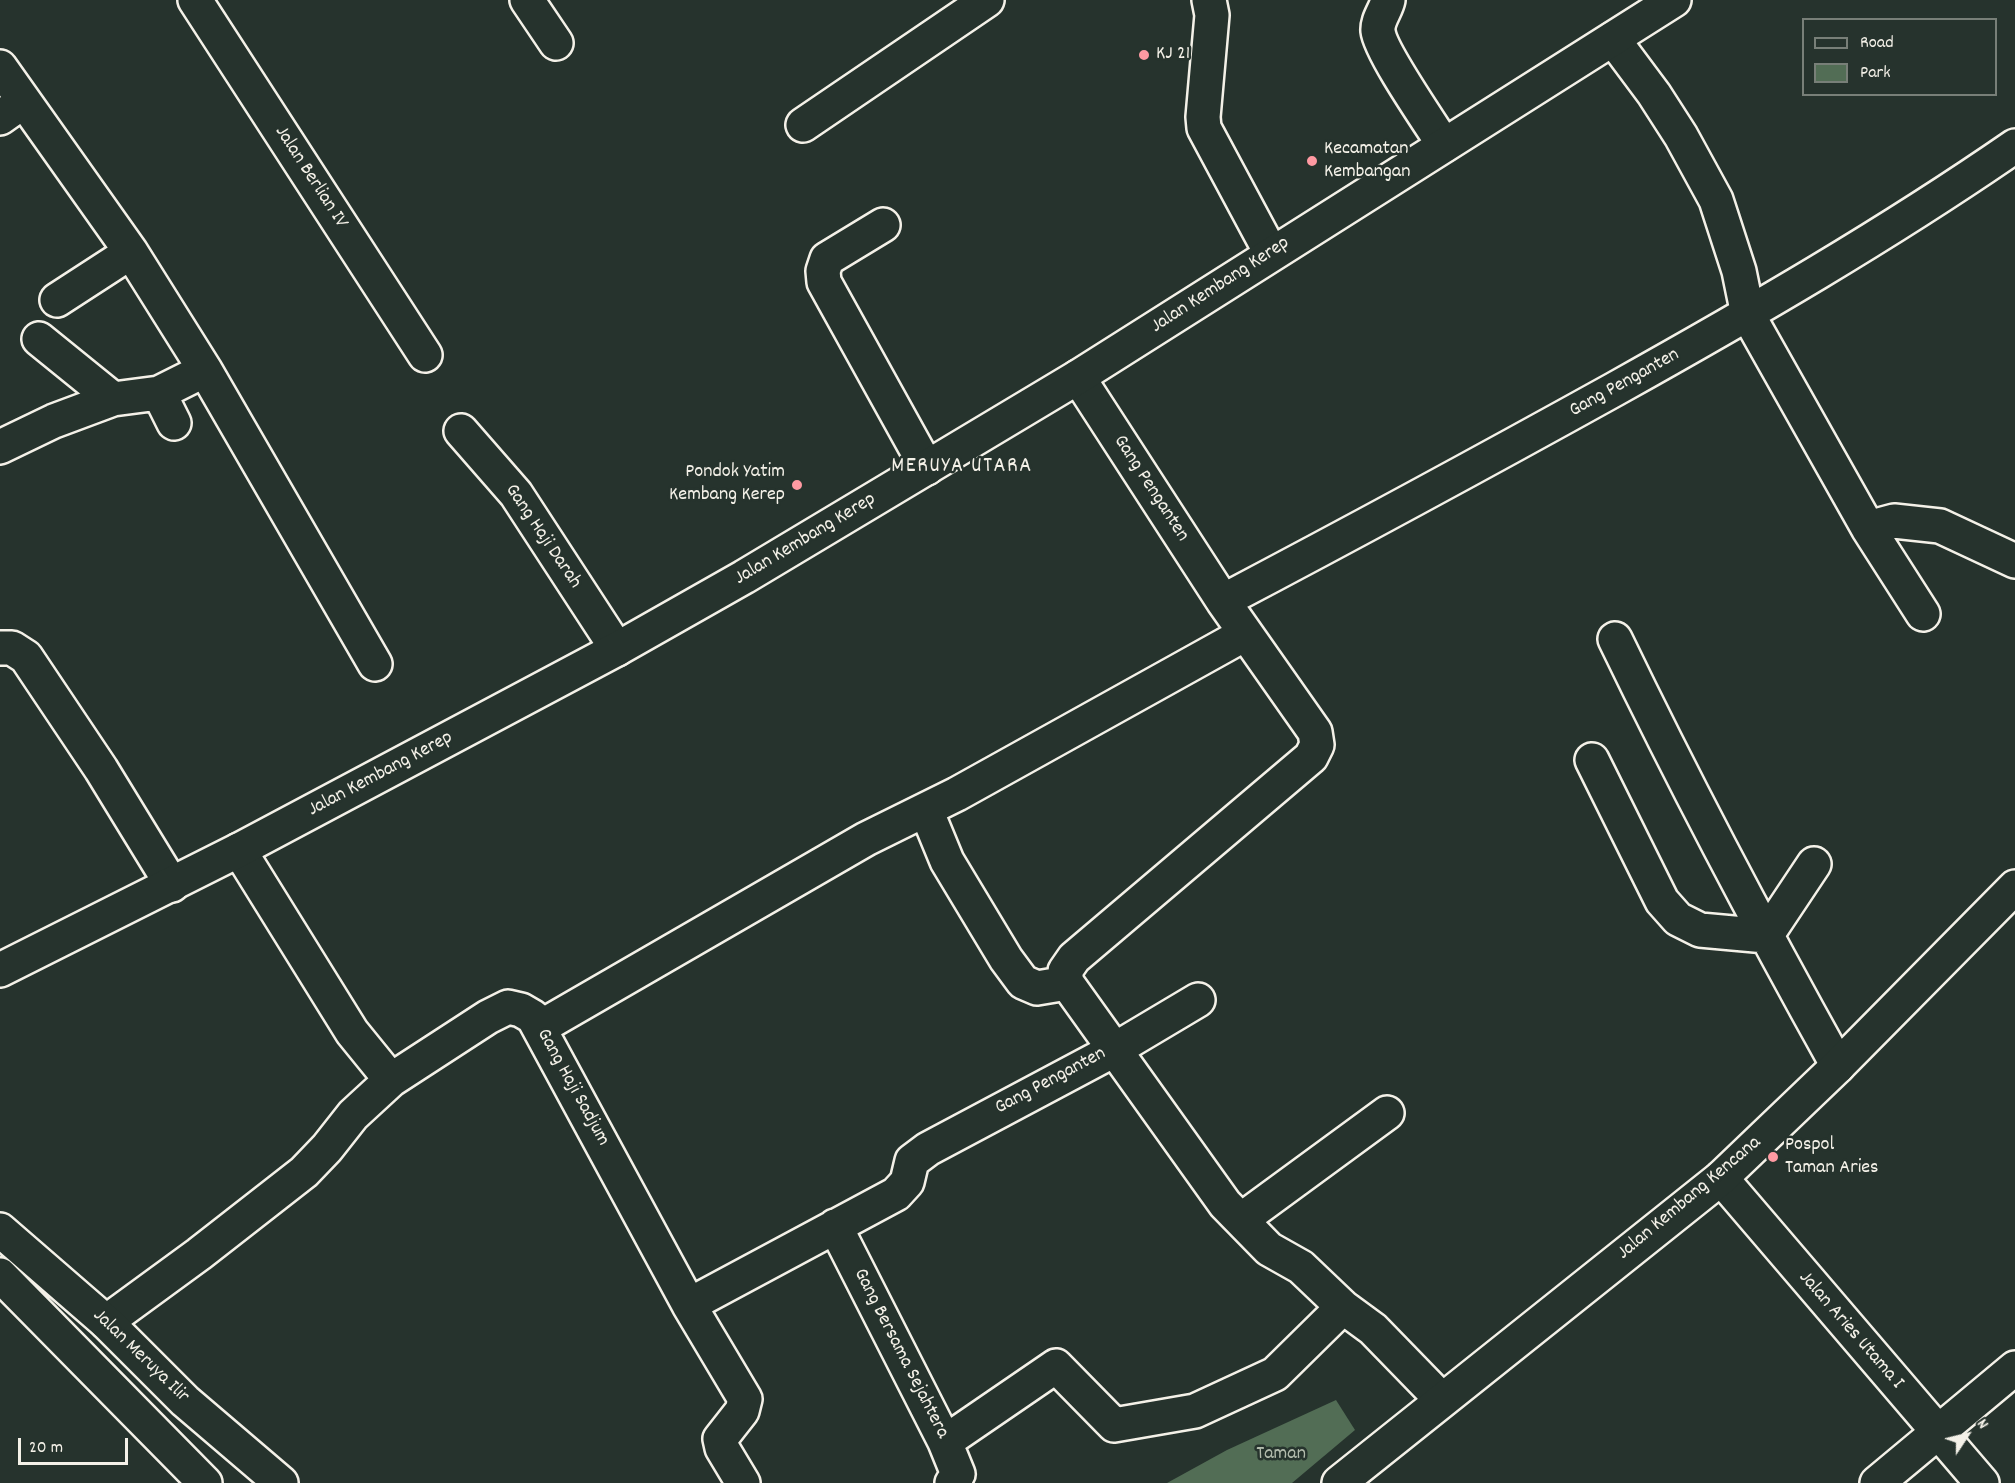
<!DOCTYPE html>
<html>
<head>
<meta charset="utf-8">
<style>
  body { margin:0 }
  #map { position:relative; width:2015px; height:1483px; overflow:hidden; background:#26332d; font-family:Dekko,sans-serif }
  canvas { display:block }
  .legend { position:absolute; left:1802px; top:18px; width:195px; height:78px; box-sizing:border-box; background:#26332d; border:2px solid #787f78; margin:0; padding:8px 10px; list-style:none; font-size:18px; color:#f4f1e8 }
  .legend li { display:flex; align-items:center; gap:12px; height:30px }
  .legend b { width:30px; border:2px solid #787f78 }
  .north { position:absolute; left:1937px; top:1405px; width:60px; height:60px; -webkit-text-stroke:4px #26332d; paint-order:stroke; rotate:55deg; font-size:16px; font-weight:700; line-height:24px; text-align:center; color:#f4f1e8 }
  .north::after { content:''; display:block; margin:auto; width:21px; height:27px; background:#f4f1e8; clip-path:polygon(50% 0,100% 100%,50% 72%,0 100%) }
  .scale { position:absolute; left:18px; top:1438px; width:110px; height:27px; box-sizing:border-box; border:3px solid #f4f1e8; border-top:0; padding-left:8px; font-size:18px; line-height:21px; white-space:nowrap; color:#f4f1e8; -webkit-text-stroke:4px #26332d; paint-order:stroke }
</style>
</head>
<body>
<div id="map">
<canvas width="2015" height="1483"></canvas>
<ul class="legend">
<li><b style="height:8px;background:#26332d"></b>Road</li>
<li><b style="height:16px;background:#526d55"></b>Park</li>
</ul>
<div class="north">N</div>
<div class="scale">20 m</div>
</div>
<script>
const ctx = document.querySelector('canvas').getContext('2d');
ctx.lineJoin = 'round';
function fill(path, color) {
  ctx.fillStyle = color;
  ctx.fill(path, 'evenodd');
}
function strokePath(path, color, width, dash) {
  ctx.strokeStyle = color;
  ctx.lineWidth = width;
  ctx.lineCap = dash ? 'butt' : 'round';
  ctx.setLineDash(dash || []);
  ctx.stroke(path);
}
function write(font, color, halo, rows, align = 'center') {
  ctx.font = font + ' Dekko,sans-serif';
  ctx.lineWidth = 5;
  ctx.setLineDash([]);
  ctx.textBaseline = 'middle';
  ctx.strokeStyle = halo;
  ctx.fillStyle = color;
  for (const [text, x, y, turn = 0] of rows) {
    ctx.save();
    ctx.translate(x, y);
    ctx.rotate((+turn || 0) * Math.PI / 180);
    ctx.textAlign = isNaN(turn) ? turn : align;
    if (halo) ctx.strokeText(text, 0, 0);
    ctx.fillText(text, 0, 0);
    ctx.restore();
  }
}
fill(new Path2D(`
  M1336 1400 1355 1430 1292 1483H1167L1227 1450Z`), '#526d55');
const street = new Path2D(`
  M195 0 425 355
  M527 0 556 43
  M1388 0C1386 10 1377 20 1378 31 1380 51 1430 123 1444 145
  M1613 39 1654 94 1681 136 1716 200 1739 271 1748 315 1868 528 1923 614
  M0 67 131 252 205 370 375 664
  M0 118 24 101
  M803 125 987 0
  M883 225 827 259 823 271 824 282 927 468
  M57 300 131 252
  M39 339 113 399 159 393 205 370
  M1078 377 1223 601 1315 732 1317 745 1311 757 1074 958 1065 971 1067 983 1225 1204 1269 1249 1301 1267 1343 1307 1373 1329 1442 1400
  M159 393 174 423
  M461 431 516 494 617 649
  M0 447 54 421 113 399
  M1868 528 1894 521 1940 526 2015 561
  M1223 601C1354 532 1485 461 1615 389 1751 313 1886 235 2015 146
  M1615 639C1685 784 1760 926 1838 1066
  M0 648H12L26 657 101 769 172 885
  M1592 760 1662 901 1678 919 1700 930 1766 936
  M926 810 947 861 1006 959 1023 982 1037 988 1067 983
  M239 850 352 1032 391 1080
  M1766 936 1814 864
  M539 1028 866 839 957 794 1245 634
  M1721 1178 1982 1483
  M1241 1220 1387 1113
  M835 1226 945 1442 958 1474 952 1483
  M106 1322 199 1254 304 1172 327 1148 353 1115 391 1080 488 1017 508 1007 521 1010 533 1017 689 1305
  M945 1442 1056 1366 1114 1425 1195 1411 1275 1374 1343 1307
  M743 1483 722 1448 720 1439 742 1411 745 1399 689 1305 896 1194 907 1182 912 1161 928 1149 1114 1050 1198 1000
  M1877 1483 2015 1368`);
const secondary = new Path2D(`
  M1209 0 1212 15 1203 117 1204 128 1271 253`);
const primary = new Path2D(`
  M0 970 239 850 617 649 744 577 1078 377 1674 0
  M0 1230 106 1322 185 1401 281 1483
  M0 1275 205 1483
  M1339 1483 1721 1178 1838 1066 2015 887`);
strokePath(street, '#f4f1e8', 38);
strokePath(secondary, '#f4f1e8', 38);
strokePath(primary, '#f4f1e8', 38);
strokePath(street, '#26332d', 33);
strokePath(secondary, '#26332d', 33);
strokePath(primary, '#26332d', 33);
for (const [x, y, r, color] of [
  [1144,55,6,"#ff9aa2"],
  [1312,161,6,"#ff9aa2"],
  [797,485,6,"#ff9aa2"],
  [1773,1157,6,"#ff9aa2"]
]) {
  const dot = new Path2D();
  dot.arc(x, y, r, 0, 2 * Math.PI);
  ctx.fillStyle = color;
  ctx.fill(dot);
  strokePath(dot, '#26332d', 2);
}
write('20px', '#f4f1e8', '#26332d', [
  ["KJ 21",1156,55],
  ["Kecamatan",1324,150],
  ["Kembangan",1324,173],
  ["Pondok Yatim",785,473,"right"],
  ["Kembang Kerep",785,496,"right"],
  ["Pospol",1785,1146],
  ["Taman Aries",1785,1169]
], 'left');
write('20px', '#f4f1e8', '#26332d', [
  ["Jalan Berlian IV",310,178,57],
  ["Jalan Kembang Kerep",1221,286,-33],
  ["Gang Penganten",1625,384,-29],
  ["Gang Penganten",1150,489,57],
  ["Gang Haji Darah",542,537,56],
  ["Jalan Kembang Kerep",806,540,-31],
  ["Jalan Kembang Kerep",381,775,-28],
  ["Gang Penganten",1051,1082,-28],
  ["Gang Haji Sadjum",572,1088,61],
  ["Jalan Kembang Kencana",1690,1199,-40],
  ["Jalan Aries Utama I",1850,1331,49],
  ["Gang Bersama Sejahtera",900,1354,63],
  ["Jalan Meruya Ilir",140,1357,44]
]);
write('20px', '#b3bcad', '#26332d', [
  ["Taman",1281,1455]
]);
ctx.letterSpacing = '1.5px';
write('22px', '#f4f1e8', '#26332d', [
  ["MERUYA UTARA",962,468]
]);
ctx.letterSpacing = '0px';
</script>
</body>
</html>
